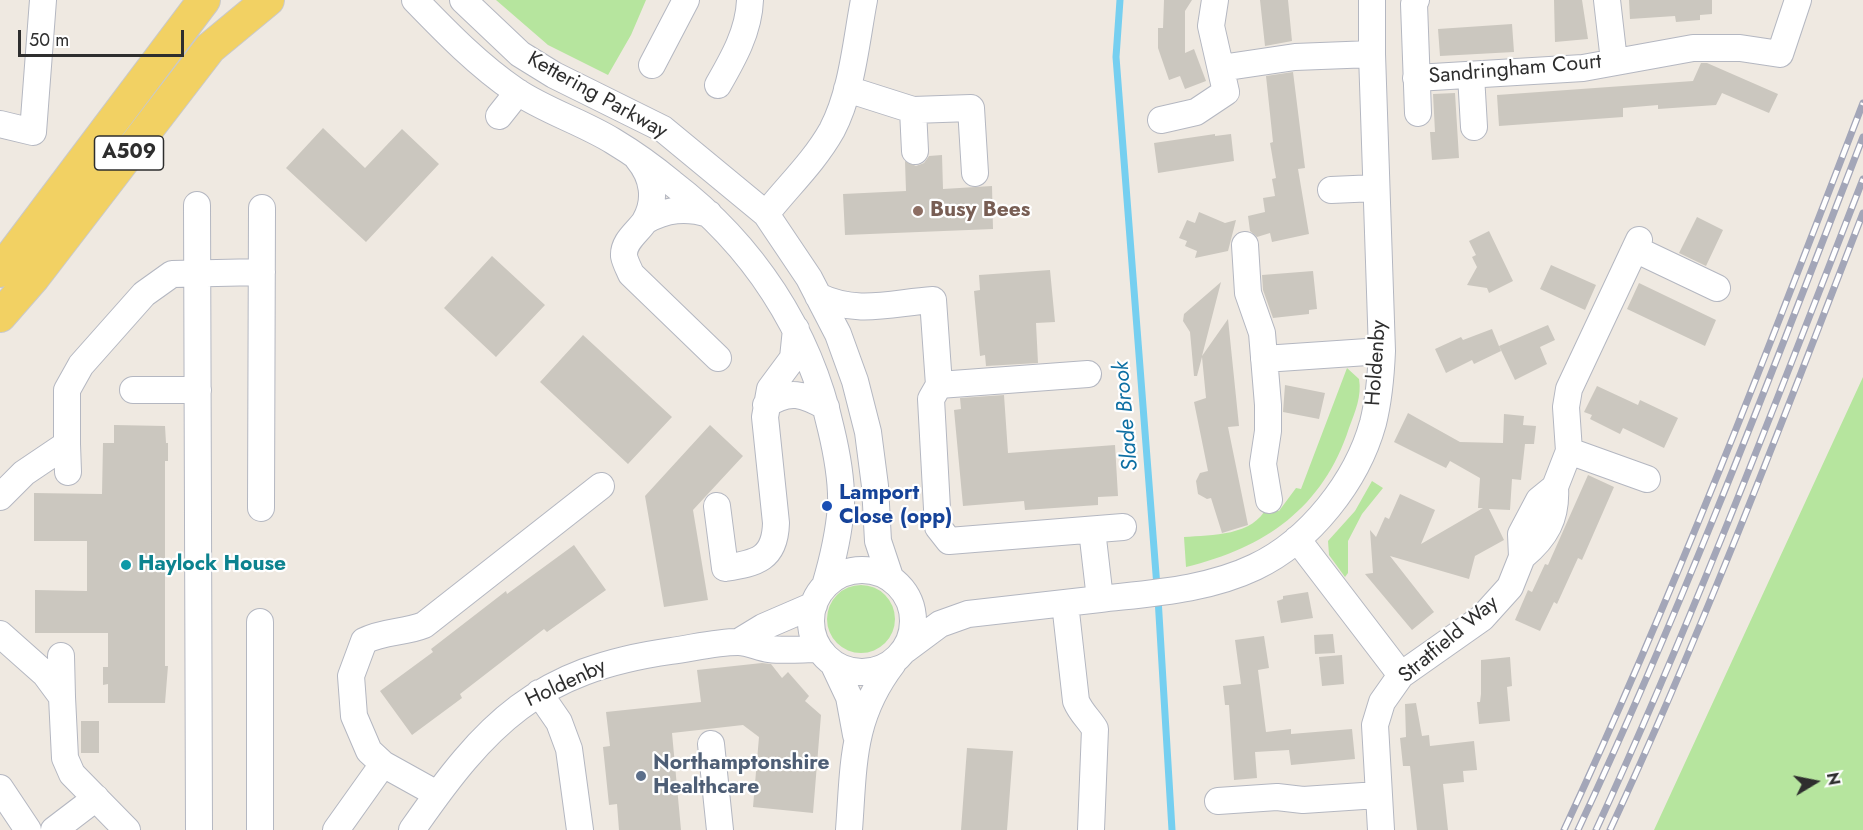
<!DOCTYPE html>
<html>
<head>
<meta charset="utf-8">
<style>
  body { margin:0 }
  #map { position:relative; width:1863px; height:830px; overflow:hidden; background:#efe9e1; font-family:Jost,sans-serif }
  canvas { display:block }
  .north { position:absolute; left:1785px; top:752px; width:60px; height:60px; -webkit-text-stroke:4px #fff; paint-order:stroke; rotate:80deg; font-size:16px; font-weight:700; line-height:24px; text-align:center; color:#2e2e2e }
  .north::after { content:''; display:block; margin:auto; width:21px; height:27px; background:#2e2e2e; clip-path:polygon(50% 0,100% 100%,50% 72%,0 100%) }
  .scale { position:absolute; left:18px; top:30px; width:166px; height:27px; box-sizing:border-box; border:3px solid #2e2e2e; border-top:0; padding-left:8px; font-size:18px; line-height:21px; white-space:nowrap; color:#2e2e2e; -webkit-text-stroke:4px #fff; paint-order:stroke }
</style>
</head>
<body>
<div id="map">
<canvas width="1863" height="830"></canvas>
<div class="north">N</div>
<div class="scale">50 m</div>
</div>
<script>
const ctx = document.querySelector('canvas').getContext('2d');
ctx.lineJoin = 'round';
function fill(path, color) {
  ctx.fillStyle = color;
  ctx.fill(path, 'evenodd');
}
function strokePath(path, color, width, dash) {
  ctx.strokeStyle = color;
  ctx.lineWidth = width;
  ctx.lineCap = dash ? 'butt' : 'round';
  ctx.setLineDash(dash || []);
  ctx.stroke(path);
}
function write(font, color, halo, rows, align = 'center') {
  ctx.font = font + ' Jost,sans-serif';
  ctx.lineWidth = 4.5;
  ctx.setLineDash([]);
  ctx.textBaseline = 'middle';
  ctx.strokeStyle = halo;
  ctx.fillStyle = color;
  for (const [text, x, y, turn = 0] of rows) {
    ctx.save();
    ctx.translate(x, y);
    ctx.rotate((+turn || 0) * Math.PI / 180);
    ctx.textAlign = isNaN(turn) ? turn : align;
    if (halo) ctx.strokeText(text, 0, 0);
    ctx.fillText(text, 0, 0);
    ctx.restore();
  }
}
fill(new Path2D(`
  M496 0H646L631 35 608 75 548 45Z
  M1347 368 1359 379C1362 396 1355 412 1349 428 1323 508 1265 548 1186 567L1184 537C1212 535 1253 536 1267 507L1279 511 1296 488 1301 489Z
  M1863 377V830H1654Z
  M1372 481 1383 488 1362 514 1348 541V573L1345 577 1329 555 1328 541 1355 511Z
  M827 619a34 34 0 1 1 68 0a34 34 0 1 1-68 0Z`), '#b6e59e');
strokePath(new Path2D(`
  M1120 0 1116 57 1157 587
  M1158 598 1172 830`), '#75cff0', 7);
fill(new Path2D(`
  M1164 0H1192L1185 11V53L1194 49 1206 81 1185 89 1180 76 1169 80 1158 48V28H1163Z
  M1260 0H1288L1292 41 1265 46Z
  M1554 0H1582L1588 39 1555 42Z
  M1629 0H1712V14L1700 15V20L1676 22 1675 16 1630 19Z
  M1512 24 1514 52 1440 56 1438 29Z
  M1701 63H1707L1778 94 1769 113 1722 93 1716 105 1658 109V105L1623 108V117L1499 126 1497 95 1693 81Z
  M1293 72 1305 168 1298 169 1309 234 1272 242 1270 233 1257 237 1250 231 1248 216 1265 212 1263 198 1275 196 1272 179 1276 178 1270 143 1273 142 1266 76Z
  M1455 93 1459 158 1432 160 1430 132H1435L1433 94Z
  M323 128 365 168 402 129 439 164 366 242 286 168Z
  M1215 134V136L1231 134 1234 161 1158 173 1154 143Z
  M942 155 943 189 992 186 993 229 845 235 843 194 906 191 905 161 916 166 924 163 929 156Z
  M1199 212 1225 223 1236 220 1228 251 1195 258 1197 251 1185 246 1187 241 1179 238 1187 220 1195 223Z
  M1697 217 1723 230 1706 266 1679 253Z
  M1489 231 1513 281 1489 293 1487 288 1467 285 1477 267 1472 257 1476 255 1469 241Z
  M492 256 545 305 496 357 444 308Z
  M1551 265 1596 285 1585 310 1540 289Z
  M1050 270 1055 322 1036 323 1038 363 986 366 985 355 980 356 974 291 980 290 979 275Z
  M1313 271 1317 309 1309 310V314L1273 318 1263 290 1262 275Z
  M1221 282 1202 356 1228 319 1239 426 1228 427 1248 525 1222 533 1211 498 1207 499 1198 494 1196 481 1200 473 1208 471 1194 402 1206 398 1202 357 1197 376H1194L1190 332 1183 321 1184 314Z
  M1639 283 1716 320 1705 346 1627 309Z
  M1548 325 1555 340 1540 347 1547 364 1515 380 1499 346Z
  M1492 329 1501 351 1474 364 1472 360 1446 373 1435 349 1461 337 1463 340Z
  M583 335 672 417 628 464 540 382Z
  M1285 385 1325 393 1319 419 1283 412Z
  M1597 386 1638 405 1640 400 1678 418 1664 448 1623 428 1620 434 1590 419 1592 415 1584 412Z
  M1004 395 1008 453 1115 445 1118 496 1098 497V505L1025 510 1024 501 963 506 954 410 961 409 960 398Z
  M1408 413 1460 442 1503 443 1504 414 1524 416 1523 425 1536 426 1534 444H1525L1521 480 1512 479 1510 510 1489 509 1504 540 1475 556 1469 579 1390 556 1434 612 1412 630 1365 574 1373 573 1370 530 1376 537 1385 517 1389 519 1400 494 1435 510 1421 544 1483 508H1478L1480 478 1450 461 1446 468 1394 442Z
  M114 425 165 426 166 443H168V461H165V666H168L165 703H108V684L103 685V667H108V633H35V590L87 591V541H34V493L102 494 103 443H114Z
  M710 425 743 456 693 510 708 600 664 607 645 496Z
  M1588 475 1614 487 1582 560 1578 558 1557 604 1554 602 1540 631 1515 620 1528 590 1532 592 1545 564 1548 565Z
  M574 545 606 590 547 632 544 629 460 694 462 698 412 735 380 691 433 652 431 649 506 591 507 594Z
  M1308 592 1313 618 1281 623 1277 601 1283 599V596Z
  M1333 634 1335 653 1315 654 1314 635Z
  M1264 636 1269 668 1258 670 1266 732 1291 729V734L1352 729 1355 759 1291 765 1289 750 1255 752 1257 778 1234 780 1229 705H1225L1223 686 1241 684 1235 640Z
  M1342 655 1344 684 1322 686 1319 657Z
  M1510 657 1512 686 1507 687 1510 721 1479 724 1477 702H1480L1481 694V660Z
  M762 663 771 664 782 678 788 672 809 696 805 701 821 715 813 813 753 807 759 737 743 725 672 733 681 830H619L617 804 609 805 603 747 610 746 606 712 701 702 697 670Z
  M1416 703 1422 736 1429 735 1430 746 1474 741 1477 770 1463 771 1464 782 1443 784 1448 830H1417L1410 766H1403L1400 738 1406 737 1405 704Z
  M81 721H99V753H81Z
  M967 748 1013 751 1007 830H961Z`), '#cbc7bf');
const minor = new Path2D(`
  M415 0C447 33 478 65 516 91 546 111 582 122 613 141 633 153 654 168 672 183 753 245 809 330 831 429 837 454 842 480 841 506 839 533 833 559 825 586
  M463 0 520 54 554 75 663 129 766 214 809 278 838 334 855 381 868 432 875 486 878 541 890 577
  M1416 0 1414 4 1418 113
  M1607 0 1614 61
  M652 65 686 0
  M1221 68 1295 57 1372 54
  M1471 75 1474 127
  M1416 78 1583 68 1693 48H1740L1780 54 1798 0
  M718 85C733 59 749 31 750 0
  M847 89 913 110 971 108 975 173
  M913 110 915 151
  M499 116 518 92
  M1161 120 1196 112 1226 92 1211 26 1215 0
  M0 124 33 132 43 0
  M638 159C653 177 657 200 645 221 638 232 623 241 624 256 625 262 629 269 631 274L718 358
  M1331 190 1376 188
  M197 205 199 830
  M766 214C788 186 814 162 832 130 852 92 856 42 864 0
  M645 221C666 209 686 207 709 214
  M1245 245 1248 293 1262 333 1268 405V431L1263 464 1269 500
  M1635 249 1717 288
  M818 296C857 315 891 303 933 300L939 385 931 399 938 527 949 541 1123 527
  M1264 359 1382 351
  M939 385 1088 374
  M133 390H198
  M766 405C789 389 804 394 826 407
  M67 444 68 472
  M1569 451 1647 479
  M0 497 24 473 67 444V390L81 365 144 294 172 274 262 272
  M717 506 725 568C757 563 775 559 776 523L765 417 770 389 793 358 796 329
  M261 508 262 208
  M1092 530 1100 599
  M1297 539 1401 675
  M1522 557C1546 537 1557 518 1555 487
  M811 621a51 51 0 1 1 102 0a51 51 0 1 1-102 0Z
  M1065 603 1076 701C1081 713 1089 719 1095 729L1091 830
  M0 634 45 674 62 697 65 758 72 774 127 830
  M740 641 763 627 814 605
  M905 650 940 624 968 614C1012 609 1056 604 1100 599 1152 593 1207 590 1255 567 1310 541 1357 481 1373 423 1379 399 1381 375 1382 351L1372 54V0
  M61 656 62 697
  M833 663 849 697 856 735
  M539 693 559 722 569 749 580 830
  M711 744 720 830
  M0 788 28 830
  M437 794 383 764 369 751 354 716 351 676 364 641C383 631 404 633 424 625L601 486
  M1218 801 1277 797 1303 800 1378 795
  M54 830 96 798
  M260 830V622
  M336 830 383 764
  M412 830C486 723 537 670 671 651 693 648 716 642 738 642 749 642 759 648 769 649 786 651 803 649 819 649
  M849 830C854 764 851 718 893 663
  M1381 830 1375 725 1382 702 1401 675 1482 618 1510 587 1522 557 1521 534 1539 500 1555 487 1569 451 1566 407 1569 389 1639 240`);
const major = new Path2D(`
  M0 271 204 0
  M0 316 34 277 210 48 268 0`);
strokePath(minor, '#b4b7c1', 28);
strokePath(major, '#c9c9c9', 34);
strokePath(minor, '#fff', 26);
strokePath(major, '#f2d163', 32);
const rail = new Path2D(`
  M1564 830C1675 592 1769 348 1863 103
  M1578 830C1684 604 1773 370 1863 137
  M1596 830C1694 617 1778 397 1863 179
  M1610 830C1704 628 1783 420 1863 213`);
strokePath(rail, '#a3a6b8', 7);
strokePath(rail, '#fff', 4.5, [14]);
for (const [x, y, r, color] of [
  [918,211,6,"#8d6e63"],
  [827,506,6,"#1a4fb4"],
  [126,565,6,"#0f9aa8"],
  [641,776,6,"#5c6f8a"]
]) {
  const dot = new Path2D();
  dot.arc(x, y, r, 0, 2 * Math.PI);
  ctx.fillStyle = color;
  ctx.fill(dot);
  strokePath(dot, '#fff', 2);
}
for (const [x, y, w] of [
  [129,153,69]
]) {
  const box = new Path2D();
  box.roundRect(x - w / 2, y - 17, w, 34, 4.5);
  ctx.fillStyle = '#fff';
  ctx.fill(box);
  strokePath(box, '#2e2e2e', 1.5);
}
write('bold 20px', '#2e2e2e', null, [
  ["A509",129,153]
]);
write('21px', '#2e2e2e', '#fff', [
  ["Sandringham Court",1515,70,-5],
  ["Kettering Parkway",597,96,29],
  ["Holdenby",1377,363,-86],
  ["Stratfield Way",1449,640,-40],
  ["Holdenby",566,684,-25]
]);
write('bold 21px', '#785e54', '#fff', [
  ["Busy Bees",930,211]
], 'left');
write('bold 21px', '#164399', '#fff', [
  ["Lamport",839,494],
  ["Close (opp)",839,518]
], 'left');
write('bold 21px', '#0d838f', '#fff', [
  ["Haylock House",138,565]
], 'left');
write('bold 21px', '#4e5e75', '#fff', [
  ["Northamptonshire",653,764],
  ["Healthcare",653,788]
], 'left');
write('italic 22px', '#0d6fa3', '#fff', [
  ["Slade Brook",1127,416,-95]
]);
</script>
</body>
</html>
